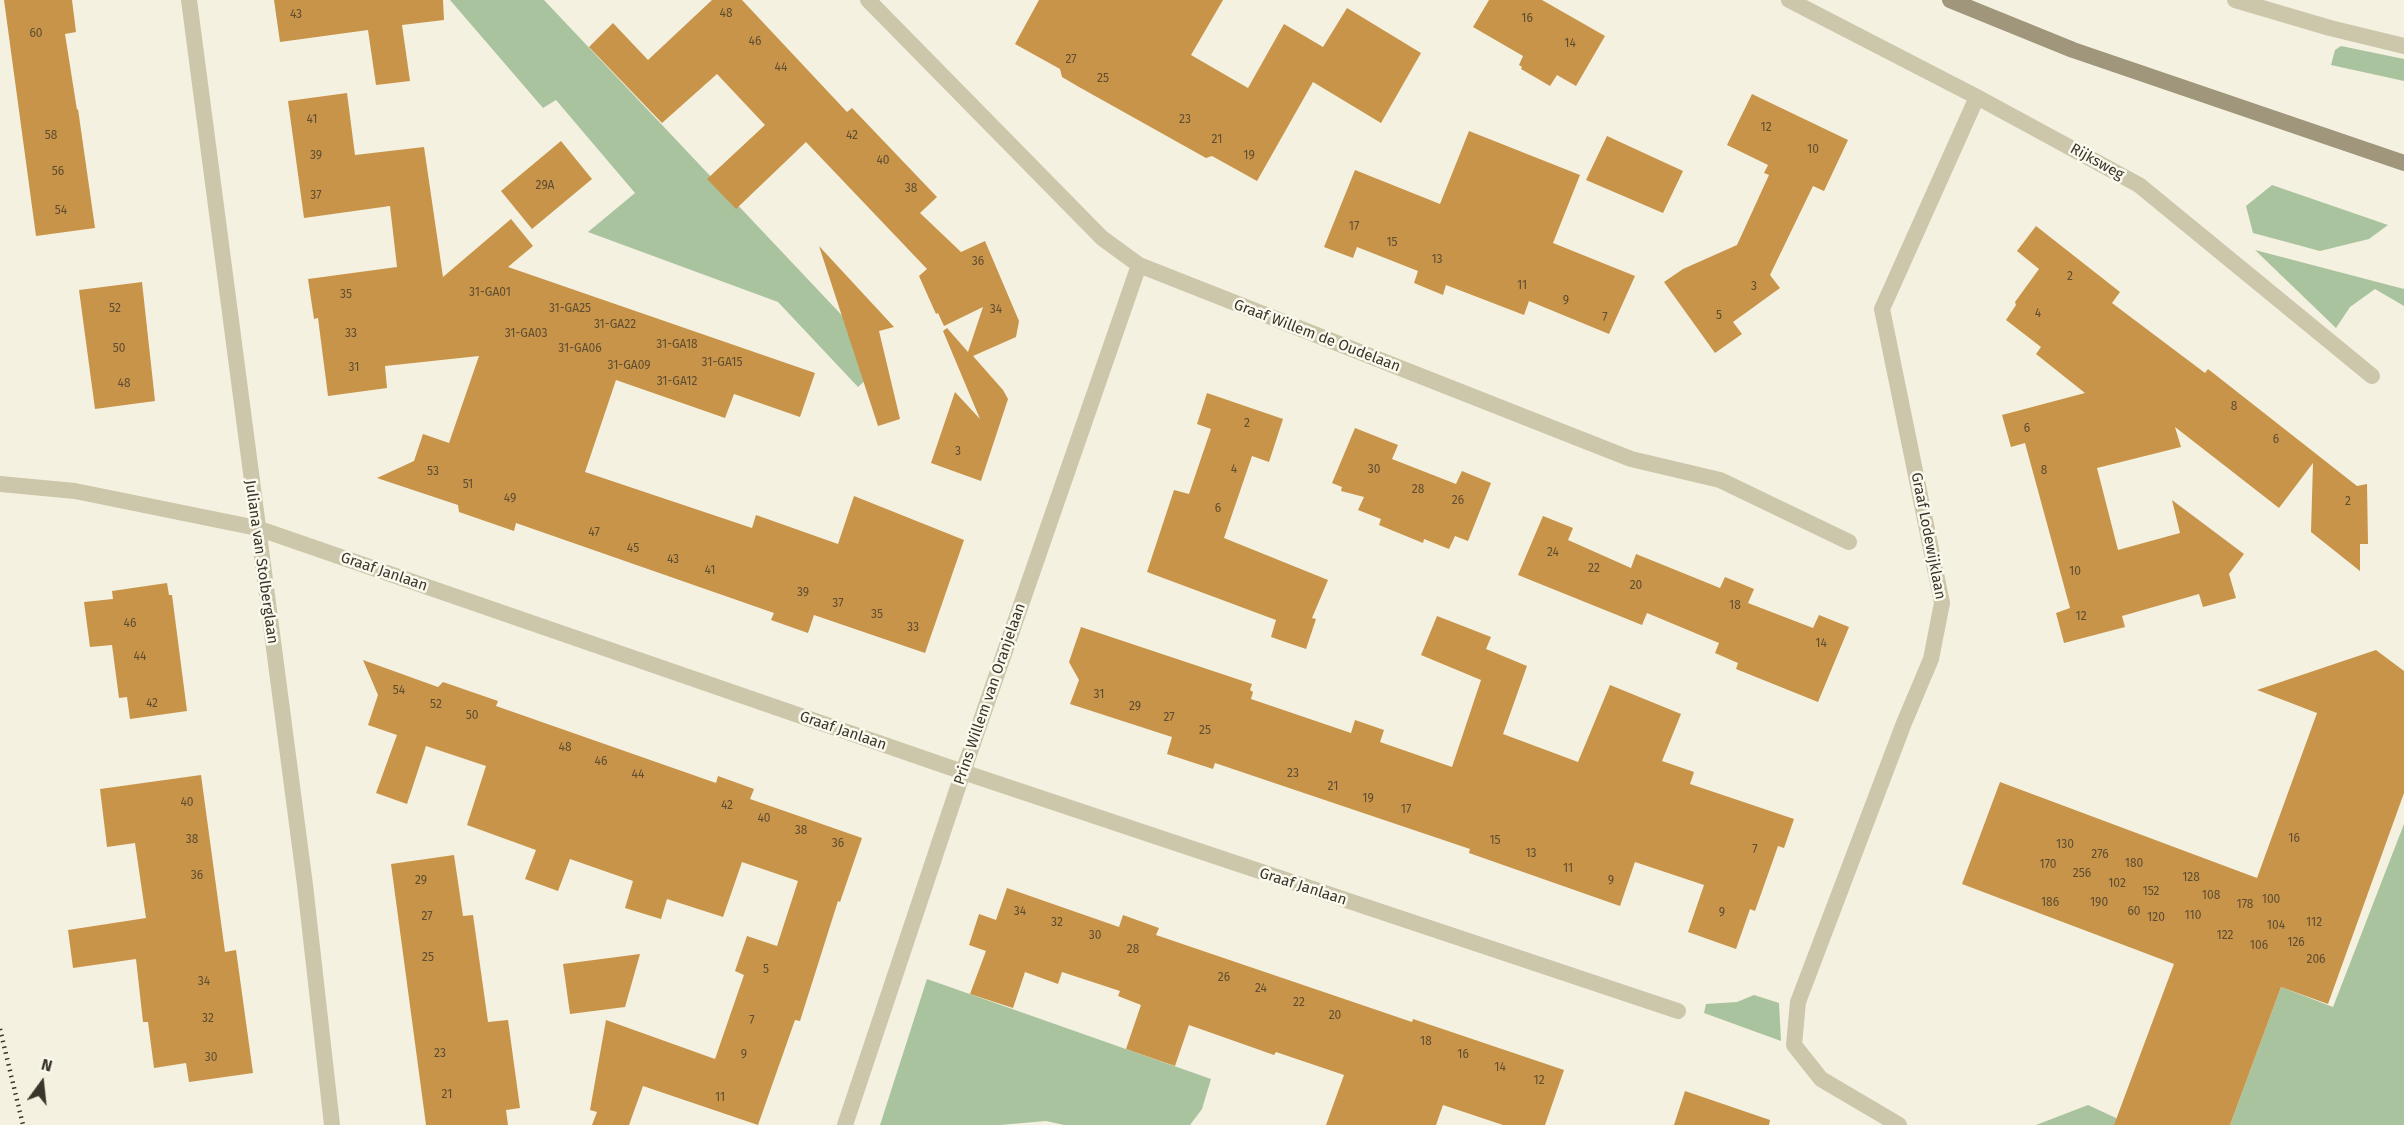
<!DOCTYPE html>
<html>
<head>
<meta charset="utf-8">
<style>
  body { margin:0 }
  #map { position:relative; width:2404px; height:1125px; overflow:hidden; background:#f4f1e0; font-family:"Fira Sans",sans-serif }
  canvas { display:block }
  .north { position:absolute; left:12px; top:1053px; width:60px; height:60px; -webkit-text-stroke:4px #fbf9ed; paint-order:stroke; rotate:15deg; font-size:16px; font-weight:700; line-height:24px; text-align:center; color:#3a352a }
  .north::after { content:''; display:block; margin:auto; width:21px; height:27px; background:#3a352a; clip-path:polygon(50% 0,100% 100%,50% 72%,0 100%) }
</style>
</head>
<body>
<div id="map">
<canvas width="2404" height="1125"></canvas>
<div class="north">N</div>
</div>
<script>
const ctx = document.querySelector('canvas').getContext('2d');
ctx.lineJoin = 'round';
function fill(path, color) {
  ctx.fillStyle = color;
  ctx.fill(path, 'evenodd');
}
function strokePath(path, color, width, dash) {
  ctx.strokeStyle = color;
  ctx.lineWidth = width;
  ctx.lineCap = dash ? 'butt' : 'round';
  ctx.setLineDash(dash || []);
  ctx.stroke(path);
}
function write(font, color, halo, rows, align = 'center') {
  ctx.font = font + ' "Fira Sans",sans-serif';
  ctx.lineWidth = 5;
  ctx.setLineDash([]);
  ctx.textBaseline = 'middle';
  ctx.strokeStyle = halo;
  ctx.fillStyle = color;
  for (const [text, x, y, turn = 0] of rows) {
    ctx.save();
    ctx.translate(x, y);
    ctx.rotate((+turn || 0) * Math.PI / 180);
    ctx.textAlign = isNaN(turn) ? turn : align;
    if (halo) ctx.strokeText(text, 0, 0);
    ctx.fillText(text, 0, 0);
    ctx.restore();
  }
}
fill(new Path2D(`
  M450 0H544L886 362 858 387 778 302 588 232 635 193 556 100 543 108Z
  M2341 46 2404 59V81L2331 65 2335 50Z
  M2272 185 2388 225 2369 239 2320 251 2253 233 2246 206Z
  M2255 250 2404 289V306L2375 289 2350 307 2336 328Z
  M2404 824V1125H2230L2281 987 2333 1007Z
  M927 979 1211 1079 1202 1109 1190 1125H1064L1046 1121 1000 1125H880Z
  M1754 995 1779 1003 1781 1041 1704 1013 1706 1004 1737 1002Z
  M2088 1105 2131 1125H2036Z`), '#aac39f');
fill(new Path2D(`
  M4 0H72L76 32 65 34 77 110 78 109 95 228 36 236Z
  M274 0H443L444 20 402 25 410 81 376 85 368 30 280 42Z
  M712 0H742L847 112 852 108 937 197 920 213 961 252 985 241 1019 321 1016 337 973 356 1003 390 1008 399 981 481 931 463 955 392 980 419 943 331 947 328 968 352 983 307 944 326 938 313 936 314 919 276 927 269 806 142 736 209 707 179 765 125 717 74 662 123 589 47 613 23 648 60Z
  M1039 0H1223L1191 55 1248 88 1284 24 1323 47 1347 8 1421 53 1381 123 1313 82 1257 181 1212 156 1206 158 1079 87 1062 77 1060 69 1015 44Z
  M1489 0H1542L1605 36 1576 86 1557 75 1550 86 1521 69 1522 67 1519 65 1523 56 1473 27Z
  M347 93 355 155 424 147 443 277 511 219 533 246 508 267 815 373 800 417 734 394 725 418 616 380 585 472 752 528 756 515 838 544 854 496 964 540 925 653 814 615 808 633 771 620 774 613 516 523 514 531 459 512 458 505 377 478 414 461 423 434 449 443 479 356 385 366 387 388 328 396 318 318 314 319 308 279 397 267 390 206 304 218 288 101Z
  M1752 94 1848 140 1824 191 1813 186 1770 275 1780 288 1733 322 1742 334 1715 353 1664 282 1683 269 1737 245 1769 175 1764 173 1768 165 1727 145Z
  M1469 131 1580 175 1553 243 1635 276 1609 334 1529 301 1524 315 1446 285 1443 295 1414 283 1418 271 1357 247 1353 258 1324 247 1355 170 1440 204Z
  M1607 136 1683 171 1663 213 1586 180Z
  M561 141 592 179 532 229 501 191Z
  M2036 226 2120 292 2112 303 2205 373 2208 369 2357 486 2367 484 2368 544H2360V571L2311 532 2313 463 2279 508 2175 427 2181 447 2097 468 2118 550 2180 533 2172 500 2244 554 2229 574 2236 598 2203 607 2199 594 2122 616 2125 627 2064 643 2056 613 2070 608 2025 443 2011 447 2002 415 2085 393 2036 354 2041 347 2006 320 2016 305 2015 302 2039 269 2017 251Z
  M819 246 894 327 879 331 900 419 878 426Z
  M142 282 155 401 95 409 79 290Z
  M1207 393 1283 419 1269 462 1252 456 1224 538 1328 580 1312 618 1316 619 1306 649 1271 637 1276 620 1147 572 1174 490 1189 494 1211 429 1197 424Z
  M1355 428 1398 445 1392 459 1456 484 1462 471 1491 483 1468 541 1455 536 1449 549 1424 539 1423 543 1379 525 1381 519 1358 510 1364 497 1341 491 1342 487 1332 483Z
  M1543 516 1573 528 1568 540 1631 568 1636 554 1720 588 1725 577 1754 589 1748 603 1813 628 1819 615 1849 627 1818 702 1736 669 1738 663 1715 653 1719 643 1647 613 1642 625 1518 575Z
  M167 583 169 595H172L187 711 130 719 127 697 119 698 112 645 90 647 84 602 113 599 112 591Z
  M1437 616 1491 637 1486 649 1527 666 1503 734 1578 762 1610 685 1681 714 1662 761 1694 772 1690 784 1794 819 1784 848 1778 846 1755 911 1750 909 1736 949 1688 932 1704 885 1635 862 1620 906 1469 853 1470 849 1215 763 1213 769 1167 754 1172 737 1070 704 1079 680 1069 662 1081 627 1252 684 1250 690 1253 692 1251 699 1351 733 1355 720 1384 730 1380 742 1452 767 1481 680 1421 655Z
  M2376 650 2404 671V793L2328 1004 2281 987 2230 1125H2114L2174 964 1962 884 2000 782 2257 878 2317 713 2257 690Z
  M363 660 438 687 443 682 498 701 496 706 716 783 718 776 754 789 750 799 862 838 840 902 838 901 800 1021 795 1020 758 1125 643 1086 629 1125H592L597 1112 590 1110 606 1020 715 1059 744 975 735 971 747 936 777 946 798 881 742 862 723 917 667 899 661 919 625 908 633 881 570 859 558 891 525 879 536 850 467 825 486 766 426 746 407 804 376 793 397 735 368 725 378 695Z
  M201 775 225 952 236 950 253 1073 189 1082 186 1063 154 1068 148 1022H143L136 959 73 968 68 930 146 918 135 843 107 847 100 789Z
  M454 855 463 916 473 915 488 1022 508 1020 520 1108 506 1110 508 1125H426L391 864Z
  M1007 888 1119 927 1123 915 1159 928 1156 935 1412 1022 1413 1019 1564 1070 1545 1125H1503L1443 1105 1436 1125H1326L1344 1075 1276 1052 1274 1055 1189 1025 1175 1066 1126 1049 1141 1005 1118 996 1120 991 1062 972 1058 984 1025 972 1013 1008 970 994 986 951 969 945 979 914 996 920Z
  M640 954 625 1007 570 1014 563 964Z
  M1685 1091 1770 1120 1769 1125H1674Z`), '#c89449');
strokePath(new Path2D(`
  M189 0 305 885 332 1125
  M868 0 1102 238 1139 265 1631 459 1720 480 1849 542
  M1789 0 1977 97 2139 185 2372 376
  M2235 0 2330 28 2404 46
  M0 484 75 491 257 528 963 772 1678 1011
  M845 1125 963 772 1139 265
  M1899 1125 1821 1079 1794 1045 1798 1002 1904 723 1931 659 1942 603 1882 309 1977 97`), '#ccc6ab', 16);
strokePath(new Path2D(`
  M1950 0 2073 50 2404 163`), '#a0967c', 16);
strokePath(new Path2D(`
  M0 1029 23 1125`), '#3a352a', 4.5, [1.5, 4.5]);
write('12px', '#5e4d32', null, [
  ["48",726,14],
  ["43",296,15],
  ["16",1527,19],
  ["60",36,34],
  ["46",755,42],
  ["14",1570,44],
  ["27",1071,60],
  ["44",781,68],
  ["25",1103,79],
  ["41",312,120],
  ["23",1185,120],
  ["12",1766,128],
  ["58",51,136],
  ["42",852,136],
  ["21",1217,140],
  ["10",1813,150],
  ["39",316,156],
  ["19",1249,156],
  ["40",883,161],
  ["56",58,172],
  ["29A",545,186],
  ["38",911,189],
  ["37",316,196],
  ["54",61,211],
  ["17",1354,227],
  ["15",1392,243],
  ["13",1437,260],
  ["36",978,262],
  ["2",2070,277],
  ["11",1522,286],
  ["3",1754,287],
  ["31-GA01",490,293],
  ["35",346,295],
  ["9",1566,301],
  ["52",115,309],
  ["31-GA25",570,309],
  ["34",996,310],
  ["4",2038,314],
  ["5",1719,316],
  ["7",1605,318],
  ["31-GA22",615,325],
  ["33",351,334],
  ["31-GA03",526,334],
  ["31-GA18",677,345],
  ["50",119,349],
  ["31-GA06",580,349],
  ["31-GA15",722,363],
  ["31-GA09",629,366],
  ["31",354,368],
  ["31-GA12",677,382],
  ["48",124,384],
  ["8",2234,407],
  ["2",1247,424],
  ["6",2027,429],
  ["6",2276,440],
  ["3",958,452],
  ["4",1234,470],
  ["30",1374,470],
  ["8",2044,471],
  ["53",433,472],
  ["51",468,485],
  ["28",1418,490],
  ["49",510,499],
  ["26",1458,501],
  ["2",2348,502],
  ["6",1218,509],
  ["47",594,533],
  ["45",633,549],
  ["24",1553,553],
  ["43",673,560],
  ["22",1594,569],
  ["41",710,571],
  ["10",2075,572],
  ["20",1636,586],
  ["39",803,593],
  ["37",838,604],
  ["18",1735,606],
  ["35",877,615],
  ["12",2081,617],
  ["46",130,624],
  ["33",913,628],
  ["14",1821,644],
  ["44",140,657],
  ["54",399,691],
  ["31",1099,695],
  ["42",152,704],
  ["52",436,705],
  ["29",1135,707],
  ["50",472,716],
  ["27",1169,718],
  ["25",1205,731],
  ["48",565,748],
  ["46",601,762],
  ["23",1293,774],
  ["44",638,775],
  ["21",1333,787],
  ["19",1368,799],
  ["40",187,803],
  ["42",727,806],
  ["17",1406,810],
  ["40",764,819],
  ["38",801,831],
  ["16",2294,839],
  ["38",192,840],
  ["15",1495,841],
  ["36",838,844],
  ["130",2065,845],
  ["7",1755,850],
  ["13",1531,854],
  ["276",2100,855],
  ["180",2134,864],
  ["170",2048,865],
  ["11",1568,869],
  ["256",2082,874],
  ["36",197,876],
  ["128",2191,878],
  ["29",421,881],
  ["9",1611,881],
  ["102",2117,884],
  ["152",2151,892],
  ["108",2211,896],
  ["100",2271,900],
  ["186",2050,903],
  ["190",2099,903],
  ["178",2245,905],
  ["34",1020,912],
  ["60",2134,912],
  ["9",1722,913],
  ["110",2193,916],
  ["27",427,917],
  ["120",2156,918],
  ["32",1057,923],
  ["112",2314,923],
  ["104",2276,926],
  ["30",1095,936],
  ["122",2225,936],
  ["126",2296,943],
  ["106",2259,946],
  ["28",1133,950],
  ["25",428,958],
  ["206",2316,960],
  ["5",766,970],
  ["26",1224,978],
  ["34",204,982],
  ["24",1261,989],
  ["22",1299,1003],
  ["20",1335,1016],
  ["32",208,1019],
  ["7",752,1021],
  ["18",1426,1042],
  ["23",440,1054],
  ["9",744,1055],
  ["16",1463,1055],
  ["30",211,1058],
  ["14",1500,1068],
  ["12",1539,1081],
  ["21",447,1095],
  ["11",720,1098]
]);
write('15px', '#3a352a', '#fbf9ed', [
  ["Rijksweg",2097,162,29],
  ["Graaf Willem de Oudelaan",1317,336,21],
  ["Graaf Lodewijklaan",1928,536,79],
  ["Juliana van Stolberglaan",261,562,82],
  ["Graaf Janlaan",384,572,19],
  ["Prins Willem van Oranjelaan",990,694,-71],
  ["Graaf Janlaan",843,731,19],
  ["Graaf Janlaan",1303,887,18]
]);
</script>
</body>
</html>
